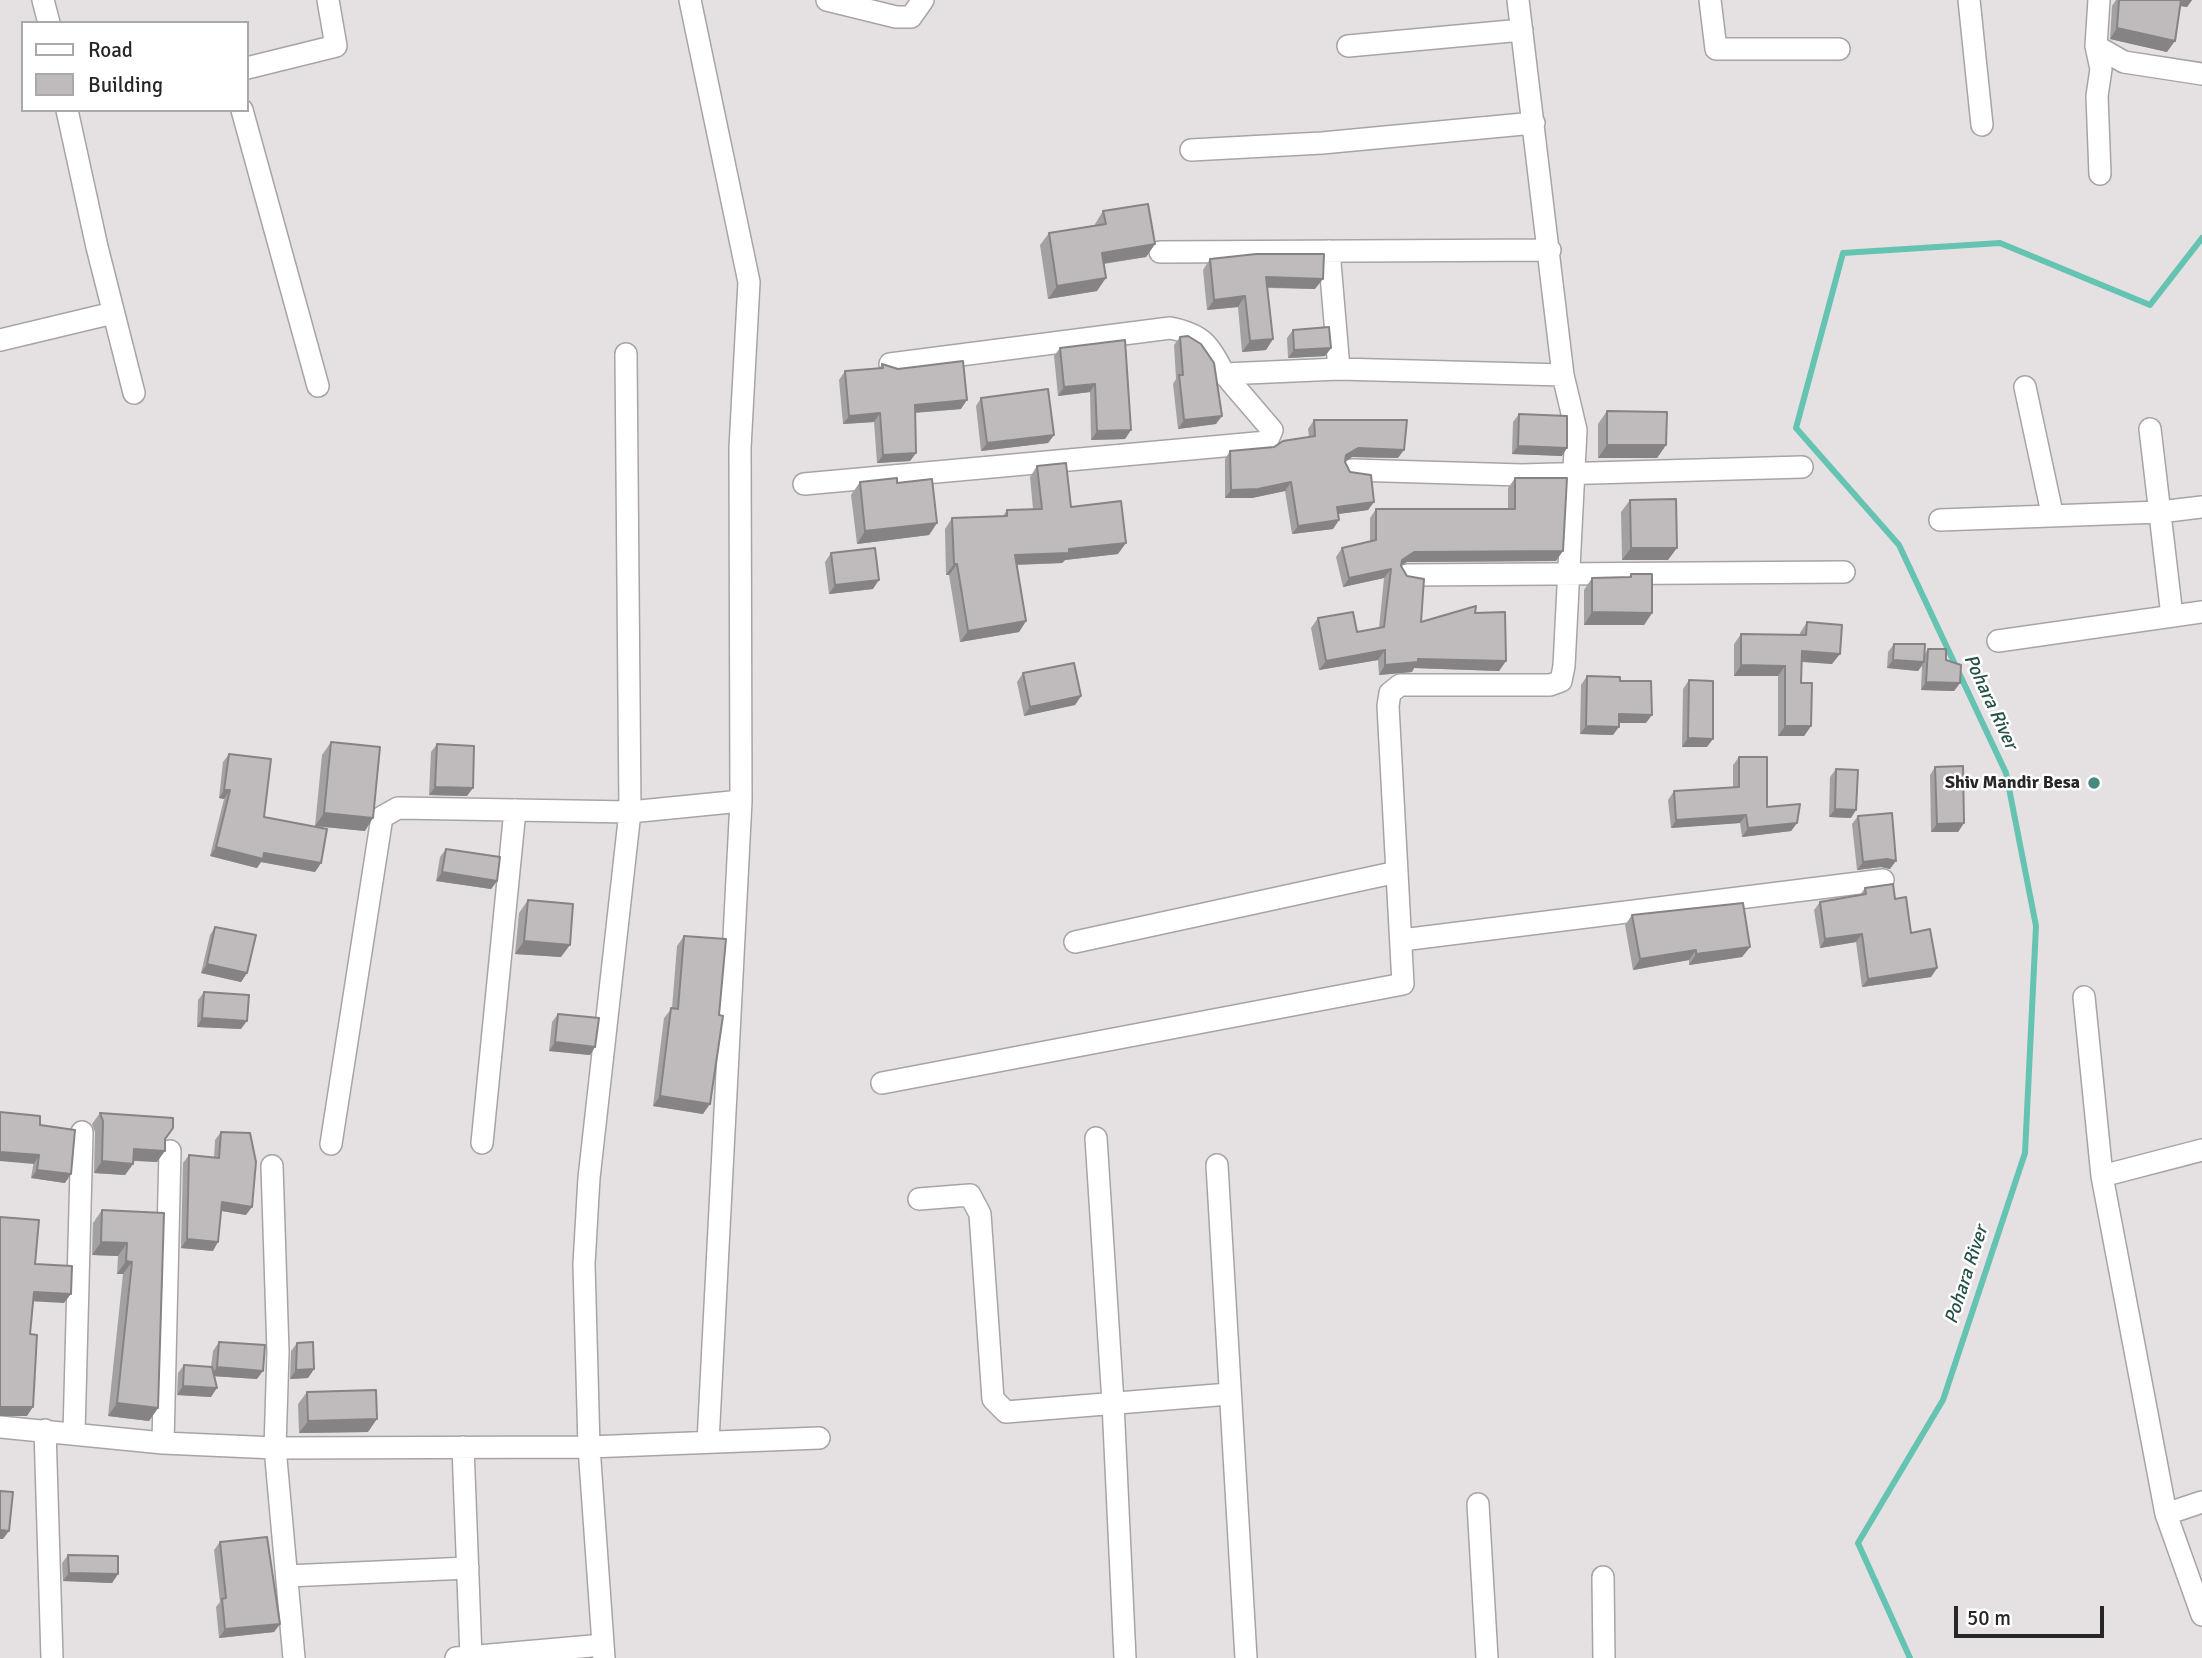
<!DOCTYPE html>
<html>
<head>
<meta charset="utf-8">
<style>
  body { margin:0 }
  #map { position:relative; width:2202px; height:1658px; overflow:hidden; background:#e5e1e3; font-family:Signika,sans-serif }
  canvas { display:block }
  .legend { position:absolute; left:21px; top:21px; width:228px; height:91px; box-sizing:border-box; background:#fff; border:2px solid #a9a9a9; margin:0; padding:9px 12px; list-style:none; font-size:21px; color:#282727 }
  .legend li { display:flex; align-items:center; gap:14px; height:35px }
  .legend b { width:35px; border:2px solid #a9a9a9 }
  .scale { position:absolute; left:1954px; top:1606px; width:150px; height:32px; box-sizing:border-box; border:4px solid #282727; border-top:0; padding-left:9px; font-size:21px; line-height:24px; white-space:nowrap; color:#282727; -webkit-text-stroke:5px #fff; paint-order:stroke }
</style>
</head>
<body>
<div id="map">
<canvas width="2202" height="1658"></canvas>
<ul class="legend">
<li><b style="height:9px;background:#fff"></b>Road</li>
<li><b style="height:19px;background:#bfbbbd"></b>Building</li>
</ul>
<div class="scale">50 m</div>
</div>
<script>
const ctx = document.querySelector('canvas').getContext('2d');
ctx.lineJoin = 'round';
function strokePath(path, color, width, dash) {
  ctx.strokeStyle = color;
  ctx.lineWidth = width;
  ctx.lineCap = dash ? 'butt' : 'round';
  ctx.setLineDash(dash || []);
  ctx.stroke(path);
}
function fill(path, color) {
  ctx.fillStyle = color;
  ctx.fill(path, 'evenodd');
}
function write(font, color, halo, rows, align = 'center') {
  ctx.font = font + ' Signika,sans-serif';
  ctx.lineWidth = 5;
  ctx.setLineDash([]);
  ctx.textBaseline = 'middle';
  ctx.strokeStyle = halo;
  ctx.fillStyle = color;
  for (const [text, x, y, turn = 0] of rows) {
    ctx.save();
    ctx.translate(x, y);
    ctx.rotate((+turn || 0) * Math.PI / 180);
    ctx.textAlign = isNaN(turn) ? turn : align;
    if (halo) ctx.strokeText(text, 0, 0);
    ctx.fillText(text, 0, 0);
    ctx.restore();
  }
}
strokePath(new Path2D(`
  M1910 1658 1858 1543 1943 1400 2025 1153 2036 926 2006 773 1899 545 1796 428 1843 253 2000 243 2150 305 2202 238`), '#65c3b1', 6);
const minor = new Path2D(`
  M43 0 49 23
  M827 0 896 17H911L923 0
  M1710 0 1716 49H1839
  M1969 0 1982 125
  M2099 0 2096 46 2101 69 2097 96 2100 174
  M1348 46 1522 30
  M2096 46 2124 62 2202 74
  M247 68 336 46 328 0
  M67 110 97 247 134 393
  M242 110 318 386
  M1191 150 1322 143 1534 123
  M1329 251 1339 369
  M1160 252 1550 250
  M0 340 113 313
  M890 364 1170 328C1202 334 1210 345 1224 374L1339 369 1563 375
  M2025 387 2052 513
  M2150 429 2172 616
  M1352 470 1522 475 1802 467
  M804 484 1267 442 1272 430 1224 374
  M1940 520 2160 512 2202 507
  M1407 575 1844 572
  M1998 641 2202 612
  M1402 940 1883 880
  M1075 942 1397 872
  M2084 997 2102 1176 2166 1514 2202 1615
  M882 1083 1403 984 1388 706 1390 693 1400 685H1550L1561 681 1564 666 1576 430 1563 375 1518 0
  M1096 1138 1113 1403 1125 1658
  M482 1143 515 810
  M331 1144 382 817 398 808 630 812 626 354
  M1217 1165 1246 1658
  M2102 1176 2202 1150
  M919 1199 970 1195 980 1214 993 1399 1006 1412 1229 1394
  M0 1427 163 1443 275 1448 278 1352 272 1166
  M45 1430 52 1658
  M74 1433 82 1132
  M708 1442 741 801
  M163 1443 170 1151
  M463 1447 471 1657
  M1478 1504 1487 1658
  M2166 1514 2202 1502
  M287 1576 468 1568
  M1603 1577 1604 1658
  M294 1658 275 1448 589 1447 584 1264 589 1178 630 812 741 801 740 448 749 282 690 0
  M456 1658 603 1645
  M604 1658 589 1447 819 1438`);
strokePath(minor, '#a8a4a6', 24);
strokePath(minor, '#fff', 21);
fill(new Path2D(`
  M2116 0H2192L2187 7 2180 6 2167 52 2110 39 2112 6Z
  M1103 211 1155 244 1146 257 1104 264 1097 291 1048 299 1040 245 1049 233 1095 225V224Z
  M1210 259 1315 289 1267 288 1273 339 1266 350 1242 352 1238 307 1207 310 1203 270Z
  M1293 330 1331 348 1325 356 1288 358 1287 338Z
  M1180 337 1216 424 1178 429 1173 384 1176 379 1174 345Z
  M1125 340 1131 430 1125 439 1091 440 1090 392 1058 396 1054 356 1060 348Z
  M882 364 961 409 915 413 916 453 910 461 877 463 874 422 843 424 839 380 845 371 879 369Z
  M981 398 1054 435 1048 443 981 451 976 406Z
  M1607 411 1666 445 1657 458H1598V424Z
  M1519 414 1562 456 1512 454 1513 422Z
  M1314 420 1398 458 1352 457 1345 461 1350 472 1374 502 1368 510 1338 514 1339 520 1333 529 1292 534 1285 491 1252 498H1225V459L1230 451 1274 447 1309 437 1308 429Z
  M1037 466 1071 507 1118 554 1065 560 1062 563 1017 565 1026 621 1019 632 960 642 949 575H946L945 529 952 518 1003 516 1007 510 1033 509 1030 477Z
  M1515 478 1556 561 1407 562 1401 566 1421 622 1475 613 1506 661 1499 671 1414 668 1412 672 1379 675 1378 660 1319 670 1311 628 1318 618 1357 632 1379 628 1384 578 1343 587 1336 557 1342 548 1370 541V518L1376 509H1508V488Z
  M860 482 897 483 937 523 929 535 857 544 851 495Z
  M1630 500 1668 560H1622L1621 512Z
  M831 553 873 589 829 594 825 562Z
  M1631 574 1652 613 1644 625H1584V590L1592 578 1629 577Z
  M1807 622 1832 664 1801 662V683L1811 726 1804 736H1778V676H1734V644L1741 634 1800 635V633Z
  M1894 644 1925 654 1928 649 1946 660 1960 683 1954 691 1921 690 1922 666 1918 671 1887 668 1888 652Z
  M1023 673 1081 696 1075 705 1024 716 1017 682Z
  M1587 676 1620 681 1646 723H1619L1613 735 1580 734 1581 685Z
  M1689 680 1707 747H1682L1683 689Z
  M331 742 365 831 315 826 322 755Z
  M437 744 467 796 429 795 431 752Z
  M229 754 264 817 321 863 315 872 261 862 257 868 210 856 224 799 219 798 223 762Z
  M1739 757 1767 807 1797 823 1791 831 1742 837 1740 823 1671 828 1668 800 1674 791 1733 787V765Z
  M1935 767 1964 823 1958 832H1931L1930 775Z
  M1836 769 1851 818 1829 817 1830 777Z
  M1858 816 1890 869 1881 867 1857 870 1852 824Z
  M446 849 497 881 491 889 436 881 440 857Z
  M1865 888 1895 899 1911 933 1937 968 1931 977 1862 987 1856 942 1820 948 1814 910 1820 902 1860 895Z
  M528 900 561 957 515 954 519 913Z
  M1632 915 1750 947 1742 957 1689 965V960L1633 970 1625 925Z
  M215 927 247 973 241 982 201 973 210 935Z
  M684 936 719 1015 703 1114 653 1106 664 1018 672 1008 677 946Z
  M204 992 241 1029 197 1027 198 1000Z
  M558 1014 595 1047 590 1055 549 1051 552 1022Z
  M100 1113 165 1139 157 1162 133 1161V1164L125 1175 94 1173 95 1132 92 1124Z
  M40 1125 65 1183 31 1178Z
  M221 1132 246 1215 221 1211 213 1251 181 1248 183 1163 189 1155 214 1158 215 1140Z
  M102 1210 164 1213 158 1408 149 1421 108 1416 123 1274H117L118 1256 92 1255 93 1223Z
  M219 1342 257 1379 214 1376 211 1397 177 1395 178 1373 184 1365 211 1367 213 1351Z
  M297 1343 314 1369 308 1378 290 1379 291 1351Z
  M307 1392 368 1432 299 1433 298 1404Z
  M220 1542 280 1624 274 1632 219 1638 216 1607 220 1602 214 1550Z
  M68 1555 118 1574 112 1583 63 1581 62 1563Z`), '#a4a1a3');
fill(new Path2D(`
  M2178 0H2192L2187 7 2175 5Z
  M2117 28 2175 41 2167 52 2110 39Z
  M1155 244 1146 257 1093 265 1102 253Z
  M1266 277 1323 279 1315 289 1259 287Z
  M1106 278 1097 291 1048 299 1057 286Z
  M1245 296 1238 307 1207 310 1214 300Z
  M1273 339 1266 350 1242 352 1250 341Z
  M1331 348 1325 356 1288 358 1294 350Z
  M1095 384 1090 392 1058 396 1064 387Z
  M967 400 961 409 909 413 915 405Z
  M880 413 874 422 843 424 849 416Z
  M1222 416 1216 424 1178 429 1184 420Z
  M1131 430 1125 439 1091 440 1097 431Z
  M1054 435 1048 443 981 451 987 443Z
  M1607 445H1666L1657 458H1598Z
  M1518 446 1567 448 1562 456 1512 454Z
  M1358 448 1404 450 1398 458 1352 457 1341 464 1346 455Z
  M916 453 910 461 877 463 883 455Z
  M1291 482 1285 491 1252 498H1225L1231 490Z
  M1374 502 1368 510 1331 515 1337 507Z
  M1339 520 1333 529 1292 534 1298 526Z
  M937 523 929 535 857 544 865 531Z
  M1126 543 1118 554 1065 560 1062 563 1007 565 1015 555Z
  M1631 548H1677L1668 560H1622Z
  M1563 551 1556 561 1407 562 1395 569 1402 560 1414 552Z
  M954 564H957L949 575H946Z
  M1391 569 1384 578 1343 587 1349 578Z
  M879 580 873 589 829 594 835 585Z
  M1592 612 1652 613 1644 625H1584Z
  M1026 621 1019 632 960 642 968 631Z
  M1385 650 1378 660 1319 670 1326 661Z
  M1802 651 1840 654 1832 664 1794 661Z
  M1418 659 1506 661 1499 671 1414 668 1412 672 1379 675 1385 665Z
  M1893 660 1924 662 1918 671 1887 668Z
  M1741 665 1785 666 1778 676H1734Z
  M1926 682 1960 683 1954 691 1921 690Z
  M1081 696 1075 705 1024 716 1030 707Z
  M1619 714 1652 715 1646 723H1613Z
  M1586 726 1619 727 1613 735 1580 734Z
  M1785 726H1811L1804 736H1778Z
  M1688 738 1713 739 1707 747H1682Z
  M435 787 473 788 467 796 429 795Z
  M224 790H230L224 799 219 798Z
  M1835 809 1856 810 1851 818 1829 817Z
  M324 813 373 818 365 831 315 826Z
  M1746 815 1740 823 1671 828 1676 820Z
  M1797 823 1791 831 1742 837 1748 828Z
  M1964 823 1958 832H1931L1937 824Z
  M216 847 264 853 321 863 315 872 261 862 257 868 210 856Z
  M1887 859 1896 861 1890 869 1881 867 1857 870 1863 862Z
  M442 872 497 881 491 889 436 881Z
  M1862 934 1856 942 1820 948 1825 939Z
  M524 941 570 945 561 957 515 954Z
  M1750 947 1742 957 1689 965 1696 954Z
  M1696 950 1689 960 1633 970 1640 959Z
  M207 964 247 973 241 982 201 973Z
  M1937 968 1931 977 1862 987 1868 979Z
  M202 1018 247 1021 241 1029 197 1027Z
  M555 1042 595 1047 590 1055 549 1051Z
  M660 1096 710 1104 703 1114 653 1106Z
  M134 1149 165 1151 157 1162 126 1160Z
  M0 1152 39 1155 34 1164 0 1161Z
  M102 1161 133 1164 125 1175 94 1173Z
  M37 1170 71 1174 65 1183 31 1178Z
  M222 1202 252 1207 246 1215 216 1210Z
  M187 1239 218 1242 213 1251 181 1248Z
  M101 1242 127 1243 118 1256 92 1255Z
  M126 1261 132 1262 123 1274H117Z
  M34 1292 71 1294 64 1303 27 1301Z
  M217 1367 263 1371 257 1379 211 1376Z
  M314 1369 308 1378 290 1379 296 1370Z
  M183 1386 217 1388 211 1397 177 1395Z
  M117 1403 158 1408 149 1421 108 1416Z
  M0 1407H33L27 1416H0Z
  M377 1419 368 1432 299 1433 308 1421Z
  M0 1530 9 1531 3 1539H0Z
  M69 1573 118 1574 112 1583 63 1581Z
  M280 1624 274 1632 219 1638 225 1629Z`), '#868384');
const building = new Path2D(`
  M2119 0H2181L2175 41 2117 28Z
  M1148 204 1155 244 1102 253 1106 278 1057 286 1049 233 1106 224 1103 211Z
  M1256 254H1324L1323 279 1266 277 1273 339 1250 341 1245 296 1214 300 1210 259Z
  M1329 327 1331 348 1294 350 1293 330Z
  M1188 336 1201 344 1214 363 1222 416 1184 420 1179 375H1183L1180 337Z
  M1125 340 1131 430 1097 431 1095 384 1064 387 1060 348Z
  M963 361 967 400 915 405 916 453 883 455 880 413 849 416 845 371 883 368 882 364 898 369Z
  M1048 389 1054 435 987 443 981 398Z
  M1607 411 1667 412 1666 445H1607Z
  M1519 414 1567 416V448L1518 446Z
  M1314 420H1407L1404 450 1358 448 1346 455 1345 462 1350 472 1371 475 1374 502 1337 507 1339 520 1298 526 1291 482 1258 489 1231 490 1230 451 1274 447 1283 441 1315 436Z
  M1066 463 1071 507 1121 501 1126 543 1069 549V553L1015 555 1026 621 968 631 957 564H954L952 518 1007 516V510L1042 509 1037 466Z
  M897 478V483L932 479 937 523 865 531 860 482Z
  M1515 478H1567L1563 551 1414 552 1402 560 1401 566 1407 576 1424 579 1421 622 1476 606 1475 613 1505 612 1506 661 1418 659V662L1385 665V650L1326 661 1318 618 1353 612 1357 632 1384 627 1391 569 1349 578 1342 548 1376 540V509H1515Z
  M1676 499 1677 548H1631L1630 500Z
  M875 548 879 580 835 585 831 553Z
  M1631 574H1652V613L1592 612V578L1631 577Z
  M1807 622 1842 625 1840 654 1802 651 1801 683H1812L1811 726H1785V666L1741 665V634L1806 635Z
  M1894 644H1925L1924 662 1893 660Z
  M1928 649H1946V660L1961 665 1960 683 1926 682Z
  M1074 663 1081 696 1030 707 1023 673Z
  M1587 676 1620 677V681H1651L1652 715 1619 714V727L1586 726Z
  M1689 680 1713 681V739L1688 738Z
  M331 742 380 747 373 818 324 813Z
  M437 744 474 746 473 788 435 787Z
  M229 754 271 759 264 817 327 829 321 863 264 853 263 859 216 847 230 790H224Z
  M1739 757H1767V807L1800 804 1797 823 1748 828 1746 815 1676 820 1674 791 1739 787Z
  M1963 766 1964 823 1937 824 1935 767Z
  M1836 769 1858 770 1856 810 1835 809Z
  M1892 813 1896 861 1887 859 1863 862 1858 816Z
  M446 849 500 857 497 881 442 872Z
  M1893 884 1895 899 1906 897 1911 933 1930 929 1937 968 1868 979 1862 934 1825 939 1820 902 1866 894 1865 888Z
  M528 900 573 904 570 945 524 941Z
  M1743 903 1750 947 1696 954V950L1640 959 1632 915Z
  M215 927 256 935 247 973 207 964Z
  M684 936 726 939 719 1015 723 1016 710 1104 660 1096 671 1008 678 1009Z
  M204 992 249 995 247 1021 202 1018Z
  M558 1014 599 1018 595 1047 555 1042Z
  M0 1112 40 1116V1125L75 1130 71 1174 37 1170 39 1155 0 1152Z
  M100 1113 173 1118V1128L165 1139V1151L134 1149 133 1164 102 1161 103 1121Z
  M221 1132 250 1133 256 1162 252 1207 222 1202 218 1242 187 1239 189 1155 219 1158Z
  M102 1210 164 1213 158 1408 117 1403 132 1262 126 1261 127 1243 101 1242Z
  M0 1217 39 1220 35 1264 72 1266 71 1294 34 1292 30 1334 37 1335 33 1407H0Z
  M219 1342 265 1345 263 1371 217 1367Z
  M313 1342 314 1369 296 1370 297 1343Z
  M184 1365 212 1367 217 1388 183 1386Z
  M376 1390 377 1419 308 1421 307 1392Z
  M0 1491 13 1492 9 1531 0 1530Z
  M267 1537 280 1624 225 1629 222 1599 226 1598 220 1542Z
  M68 1555 118 1556V1574L69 1573Z`);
fill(building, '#bfbbbd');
strokePath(building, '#868384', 2);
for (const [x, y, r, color] of [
  [2094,783,7,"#478a7d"]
]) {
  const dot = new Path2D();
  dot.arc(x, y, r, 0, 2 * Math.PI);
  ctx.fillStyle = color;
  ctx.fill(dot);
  strokePath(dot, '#fff', 2.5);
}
write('bold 18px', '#282727', '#fff', [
  ["Shiv Mandir Besa",2080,783]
], 'right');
write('italic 19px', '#265148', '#fff', [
  ["Pohara River",1990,702,65],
  ["Pohara River",1967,1275,-72]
]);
</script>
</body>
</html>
